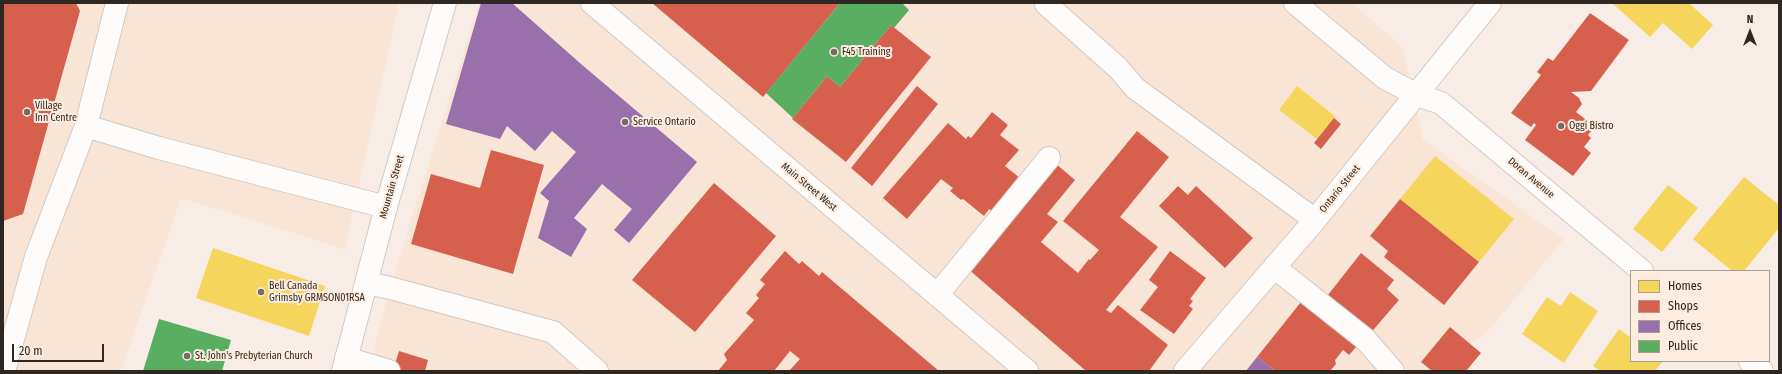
<!DOCTYPE html>
<html>
<head>
<meta charset="utf-8">
<style>
  body { margin:0 }
  #map { position:relative; width:1782px; height:374px; overflow:hidden; background:#f7ede6; font-family:"Fira Sans Condensed",sans-serif }
  canvas { display:block }
  .frame { position:absolute; inset:0; border:4px solid #2f2721; pointer-events:none }
  .legend { position:absolute; left:1630px; top:270px; width:140px; height:92px; box-sizing:border-box; background:#feecdf; border:1px solid #ab9d93; margin:0; padding:5px 7px; list-style:none; font-size:12px; color:#2f2721 }
  .legend li { display:flex; align-items:center; gap:8px; height:20px }
  .legend b { width:20px; border:1px solid #ab9d93 }
  .north { position:absolute; left:1730px; top:12px; width:40px; height:40px; -webkit-text-stroke:3px #feecdf; paint-order:stroke; rotate:0deg; font-size:11px; font-weight:700; line-height:16px; text-align:center; color:#2f2721 }
  .north::after { content:''; display:block; margin:auto; width:14px; height:18px; background:#2f2721; clip-path:polygon(50% 0,100% 100%,50% 72%,0 100%) }
  .scale { position:absolute; left:12px; top:344px; width:92px; height:18px; box-sizing:border-box; border:2px solid #2f2721; border-top:0; padding-left:5px; font-size:12px; line-height:14px; white-space:nowrap; color:#2f2721; -webkit-text-stroke:3px #feecdf; paint-order:stroke }
</style>
</head>
<body>
<div id="map">
<canvas width="1782" height="374"></canvas>
<div class="frame"></div>
<ul class="legend">
<li><b style="height:11px;background:#f6d55c"></b>Homes</li>
<li><b style="height:11px;background:#d6604d"></b>Shops</li>
<li><b style="height:11px;background:#9970ab"></b>Offices</li>
<li><b style="height:11px;background:#5aae61"></b>Public</li>
</ul>
<div class="north">N</div>
<div class="scale">20 m</div>
</div>
<script>
const ctx = document.querySelector('canvas').getContext('2d');
ctx.lineJoin = 'round';
function fill(path, color) {
  ctx.fillStyle = color;
  ctx.fill(path, 'evenodd');
}
function strokePath(path, color, width, dash) {
  ctx.strokeStyle = color;
  ctx.lineWidth = width;
  ctx.lineCap = dash ? 'butt' : 'round';
  ctx.setLineDash(dash || []);
  ctx.stroke(path);
}
function write(font, color, halo, rows, align = 'center') {
  ctx.font = font + ' "Fira Sans Condensed",sans-serif';
  ctx.lineWidth = 4;
  ctx.setLineDash([]);
  ctx.textBaseline = 'middle';
  ctx.strokeStyle = halo;
  ctx.fillStyle = color;
  for (const [text, x, y, turn = 0] of rows) {
    ctx.save();
    ctx.translate(x, y);
    ctx.rotate((+turn || 0) * Math.PI / 180);
    ctx.textAlign = isNaN(turn) ? turn : align;
    if (halo) ctx.strokeText(text, 0, 0);
    ctx.fillText(text, 0, 0);
    ctx.restore();
  }
}
fill(new Path2D(`
  M3 3H399L345 249 181 198 121 371H3Z
  M479 3H1352L1403 48 1423 140 1564 239 1485 335 1426 371H368L390 288Z`), '#f9e5d6');
fill(new Path2D(`
  M1612 3H1689L1713 25 1692 49 1663 23 1650 37Z
  M1297 86 1336 117 1317 139 1279 110Z
  M1435 156 1514 219 1479 262 1400 199Z
  M1744 177 1779 205V228L1744 271H1732L1693 239Z
  M1668 185 1698 208 1662 252 1633 229Z
  M213 248 325 286 309 336 196 298Z
  M1570 292 1598 311 1564 363 1522 334 1547 297 1561 306Z
  M1619 329 1631 338V361H1663L1655 371H1600L1593 366Z`), '#f6d55c');
fill(new Path2D(`
  M3 3H76L80 11 23 214 3 221Z
  M652 3H840L763 97Z
  M1590 13 1629 40 1591 91 1571 92 1579 98 1582 104 1576 112 1589 122 1586 126 1592 130 1588 135 1591 138 1584 147 1591 153 1573 176 1525 140 1536 125 1534 123 1531 127 1511 113 1541 75 1537 72 1548 58 1553 61Z
  M891 25 931 57 846 162 792 119 827 76 840 87Z
  M917 86 938 104 872 186 851 168Z
  M992 112 1008 125 1000 135 1019 150 1005 166 1020 178 992 211 989 209 984 216 963 199 961 200 950 191 953 188 941 179 907 219 883 198 948 123 966 139 968 136 971 138Z
  M1334 118 1341 124 1321 149 1314 143Z
  M1137 131 1169 157 1120 217 1158 247 1106 310 1111 313 1118 305 1168 345 1149 371H1086L967 268 1055 163 1075 180 1047 214 1058 222 1041 242 1078 273 1089 259 1090 260 1099 250 1063 221Z
  M491 150 544 165 513 274 411 244 431 174 480 188Z
  M714 183 776 236 695 332 632 280Z
  M1178 186 1188 195 1196 186 1253 238 1225 268 1159 206Z
  M1400 199 1479 262 1444 305 1384 257 1388 251 1370 236Z
  M785 251 799 264 802 261 819 276 822 272 939 371H789L800 359 790 351 774 371H718L727 360 724 354 754 320 746 313 759 298 756 295 765 284 760 280Z
  M1170 251 1206 278 1190 299 1193 301 1189 306 1193 309 1174 334 1140 310 1158 287 1149 280Z
  M1361 253 1394 280 1387 289 1399 300 1368 336 1324 300Z
  M1301 302 1357 346 1349 355 1343 350 1335 360 1336 364 1330 371H1276L1257 357Z
  M1450 327 1481 353 1466 371H1432L1421 362Z
  M399 351 428 360 425 371H393Z`), '#d6604d');
fill(new Path2D(`
  M481 3H512L581 64 697 162 629 243 614 230 632 209 602 184 574 218 587 229 571 257 538 238 549 201 540 193 576 152 552 131 535 151 507 126 500 139 446 124Z
  M1257 357 1276 371H1246Z`), '#9970ab');
fill(new Path2D(`
  M840 3H902L909 10 894 28 891 25 840 87 827 76 793 118 766 93Z
  M159 319 231 340 222 371H143Z`), '#5aae61');
const minor = new Path2D(`
  M1047 3 1046 4 1118 68 1135 88 1315 220
  M1295 3 1385 78 1415 94 1441 103 1642 271
  M86 126 159 148 386 207
  M1274 267 1365 339 1393 371
  M367 283 390 288 553 332 597 371
  M937 295 1049 158
  M346 358 389 371
  M1750 361 1762 371
  M4 371 36 257 86 126 117 3
  M1185 371 1315 220 1490 3`);
const major = new Path2D(`
  M592 3 1027 371
  M343 371 386 207 445 3`);
strokePath(minor, '#d1c9c2', 24);
strokePath(major, '#d1c9c2', 24);
strokePath(minor, '#fefcfb', 22);
strokePath(major, '#fefcfb', 22);
for (const [x, y, r, color] of [
  [834,52,4,"#756c66"],
  [27,112,4,"#756c66"],
  [625,122,4,"#756c66"],
  [1561,126,4,"#756c66"],
  [261,292,4,"#756c66"],
  [187,356,4,"#756c66"]
]) {
  const dot = new Path2D();
  dot.arc(x, y, r, 0, 2 * Math.PI);
  ctx.fillStyle = color;
  ctx.fill(dot);
  strokePath(dot, '#feecdf', 1.5);
}
write('10px', '#2f2721', '#feecdf', [
  ["F45 Training",842,52],
  ["Village",35,106],
  ["Inn Centre",35,118],
  ["Service Ontario",633,122],
  ["Oggi Bistro",1569,126],
  ["Bell Canada",269,286],
  ["Grimsby GRMSON01RSA",269,298],
  ["St. John's Prebyterian Church",195,356]
], 'left');
write('10px', '#2f2721', '#feecdf', [
  ["Doran Avenue",1531,178,40],
  ["Mountain Street",392,187,-74],
  ["Main Street West",809,187,40],
  ["Ontario Street",1340,189,-51]
]);
</script>
</body>
</html>
